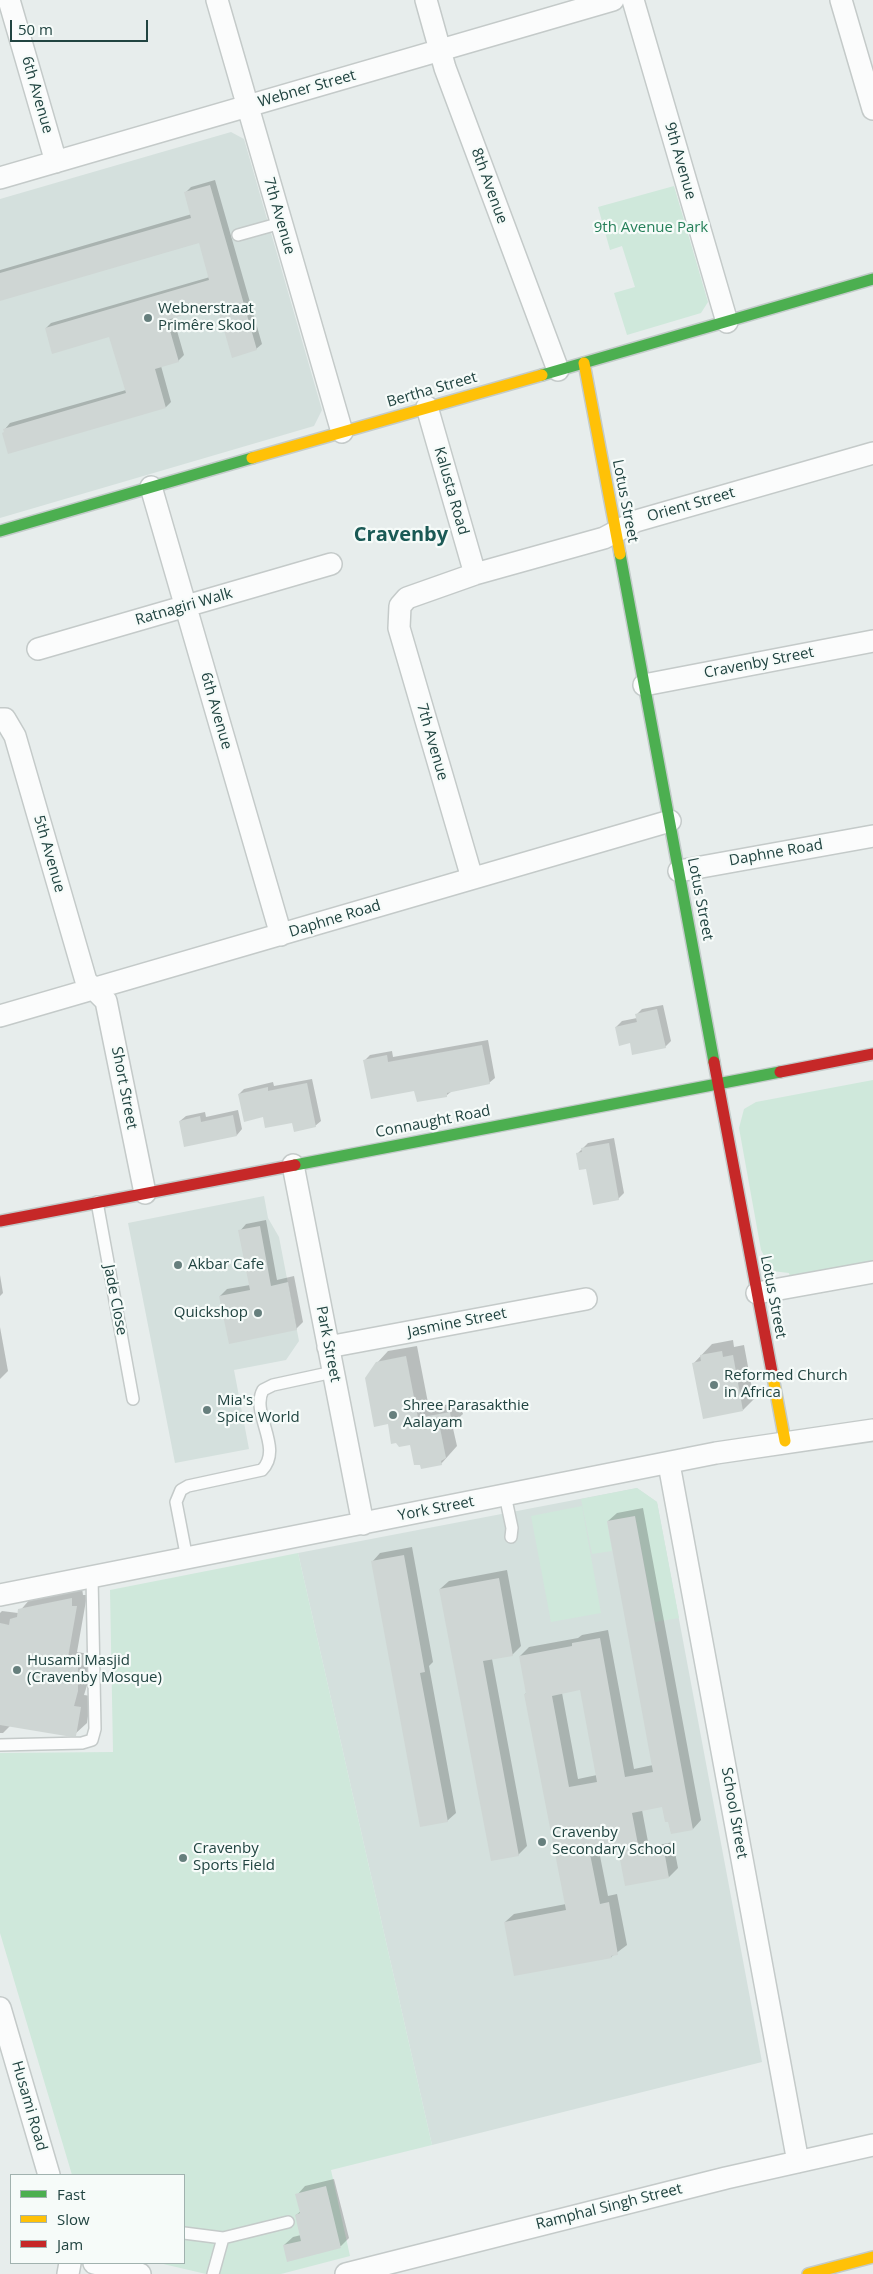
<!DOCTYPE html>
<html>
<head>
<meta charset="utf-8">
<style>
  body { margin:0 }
  #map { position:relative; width:873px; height:2274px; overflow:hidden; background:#e7edec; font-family:"Open Sans",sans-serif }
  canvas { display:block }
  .legend { position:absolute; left:10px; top:2174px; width:175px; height:90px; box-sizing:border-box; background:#f6fbf9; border:1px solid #a1b2af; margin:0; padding:6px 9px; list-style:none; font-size:15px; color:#214441 }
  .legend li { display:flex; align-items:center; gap:10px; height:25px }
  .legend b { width:25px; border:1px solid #a1b2af }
  .scale { position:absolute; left:10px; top:20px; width:138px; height:22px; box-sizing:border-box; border:2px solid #214441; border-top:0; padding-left:6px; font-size:15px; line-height:18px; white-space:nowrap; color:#214441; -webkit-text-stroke:4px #f6fbf9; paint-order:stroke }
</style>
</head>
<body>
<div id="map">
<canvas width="873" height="2274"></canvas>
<ul class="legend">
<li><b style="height:6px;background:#4caf50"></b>Fast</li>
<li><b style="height:6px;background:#ffc107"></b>Slow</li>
<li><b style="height:6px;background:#c62828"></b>Jam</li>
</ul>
<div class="scale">50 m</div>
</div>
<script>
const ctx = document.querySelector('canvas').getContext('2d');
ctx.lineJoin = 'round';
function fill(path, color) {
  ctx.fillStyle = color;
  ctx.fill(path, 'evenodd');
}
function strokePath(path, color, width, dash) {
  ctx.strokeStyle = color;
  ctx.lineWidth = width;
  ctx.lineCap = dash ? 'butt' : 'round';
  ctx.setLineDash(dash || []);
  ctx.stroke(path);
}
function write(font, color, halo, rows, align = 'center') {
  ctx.font = font + ' "Open Sans",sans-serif';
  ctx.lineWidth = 4.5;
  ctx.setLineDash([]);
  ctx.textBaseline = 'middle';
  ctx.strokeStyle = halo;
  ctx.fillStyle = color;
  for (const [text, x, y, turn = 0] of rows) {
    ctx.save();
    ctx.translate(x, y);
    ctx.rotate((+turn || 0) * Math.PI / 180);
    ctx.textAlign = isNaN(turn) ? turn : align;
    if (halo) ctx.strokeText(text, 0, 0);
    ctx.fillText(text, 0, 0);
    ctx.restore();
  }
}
fill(new Path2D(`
  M231 132 244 139 322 410 314 426 0 518V199Z
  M264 1196 268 1218 279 1237 299 1341 286 1360 234 1370 249 1449 175 1463 128 1223Z
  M637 1488 657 1502 762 2062 432 2145 298 1553Z`), '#d4e0dd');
fill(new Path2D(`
  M674 186 708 302 701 313 627 335 614 293 635 287 622 246 610 250 598 207Z
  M873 1080V1263L790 1278 789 1273 772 1271 761 1250 739 1128 744 1109 756 1102Z
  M637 1488 657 1502 679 1618 655 1622 635 1516 607 1521 612 1551 592 1554 581 1499Z
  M582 1506 601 1613 551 1622 531 1516Z
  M298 1553 432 2145 331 2170 350 2256 281 2274H206L159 2263H184V2175H72L0 1933V1753L113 1752 110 1590Z`), '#cfe8db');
fill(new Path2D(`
  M215 180 262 344 256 349 218 304 173 317 184 355 178 361 161 366 171 402 166 407 5 431V429L10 423 126 390 110 336 46 328 51 323 210 277 200 242 0 300V270L192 214 186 192 191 187Z
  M663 1005 671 1041 665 1047 630 1042 616 1027 622 1021 637 1018 636 1015 642 1009Z
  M488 1040 495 1078 489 1083 452 1091 447 1095 415 1090 365 1060 370 1055 392 1051 393 1057Z
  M312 1079 321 1121 315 1126 264 1116 239 1094 244 1089 273 1082 274 1086Z
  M238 1110 242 1129 237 1135 185 1145 180 1121 186 1116 205 1112 206 1117Z
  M614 1138 624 1193 618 1199 587 1167 578 1153 588 1143Z
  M266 1220 277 1280 294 1276 303 1322 296 1329 220 1296 227 1289 250 1285 240 1231 246 1224Z
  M0 1275 3 1293 0 1296Z
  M0 1327 8 1371 0 1379Z
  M733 1340 734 1347 744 1345 754 1399 743 1410 693 1364 712 1344Z
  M417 1346 429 1408 460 1402 463 1414 452 1424 457 1446 441 1464 411 1444 377 1363 388 1351Z
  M643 1508 701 1820 693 1829 663 1806 642 1810 649 1847 673 1842 678 1868 669 1877 619 1847 599 1851 608 1896 617 1894 627 1945 611 1957 505 1922 514 1914 566 1904 525 1694 527 1693 520 1656 529 1647 578 1638 582 1635 608 1630 634 1769 653 1765 608 1521 617 1513ZM581 1689 597 1775 578 1779 562 1693Z
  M412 1547 433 1662 429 1666 456 1813 447 1821 372 1562 380 1553Z
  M507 1570 521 1646 512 1655 492 1659 527 1846 518 1855 440 1589 449 1581Z
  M82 1588 83 1595H87L77 1652 89 1654V1679L84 1695 91 1696 87 1723 75 1734 11 1725 3 1733H0V1613L2 1611 18 1613 31 1598Z
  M334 2179 349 2238 341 2246 288 2260 284 2245 293 2237 301 2235 296 2215 301 2211 297 2195 305 2186Z`), '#0003');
fill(new Path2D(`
  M210 185 257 350 232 358 217 306 167 320 179 362 155 369 166 408 8 454 2 433 4 432 3 429 126 393 109 337 52 354 45 328 209 280 199 243 0 301V273L191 218 184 192Z
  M657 1009 666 1048 632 1055 630 1043 619 1046 615 1027 637 1022 635 1014Z
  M482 1045 490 1084 447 1093V1097L417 1102 414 1091 371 1099 363 1060 387 1055 388 1062Z
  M307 1083 316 1127 294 1132 292 1123 265 1128 263 1117 244 1122 238 1094 268 1087V1091Z
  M233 1115 237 1136 184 1147 179 1121 200 1116 201 1122Z
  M609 1143 619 1200 593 1205 586 1169 579 1170 576 1153 582 1152 581 1148Z
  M260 1226 271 1286 288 1282 297 1330 229 1344 219 1296 250 1290 238 1230Z
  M722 1351 723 1357 733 1355 743 1411 703 1419 692 1363 701 1361 700 1355Z
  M406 1356 418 1418 450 1412 452 1426 440 1428 446 1458 441 1461 442 1465 421 1469 420 1465H414L410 1445 399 1447 396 1443 391 1444 388 1424 374 1427 365 1378 376 1362Z
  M635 1516 693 1830 671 1834 668 1822H665L662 1807 632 1813 640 1855 664 1850 669 1878 625 1886 618 1849 590 1854 600 1904 609 1902 618 1955 611 1956 612 1958 514 1976 504 1922 566 1910 524 1694H526L519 1656 572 1646V1643L600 1638 625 1777 653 1772 607 1521ZM580 1690 597 1782 569 1787 552 1696Z
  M404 1555 425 1672 420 1673 448 1822 420 1827 371 1561Z
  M499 1578 513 1656 483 1661 519 1856 491 1861 439 1589Z
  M72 1598V1606H77L67 1663 78 1665V1691L74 1706 81 1707 76 1736H66L0 1725V1623L9 1625 10 1619 17 1617 18 1609Z
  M326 2186 341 2248 287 2262 283 2245 301 2241 295 2215 300 2213 295 2194Z`), '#cfd6d4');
const lane = new Path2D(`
  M238 235 281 223
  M97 1202 133 1399
  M505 1495 512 1528 511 1537
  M187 1559 176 1502 181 1490 188 1486 262 1470C284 1448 250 1413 263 1390L273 1385 333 1372
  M0 1745 82 1743 92 1740 95 1729 92 1577
  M184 2233 223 2238 288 2222
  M213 2274 223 2238`);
const street = new Path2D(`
  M9 0 56 162
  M217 0 342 432
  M426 0 445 68 558 370
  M633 0 727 322
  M841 0 873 109
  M0 178 613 0
  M427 407 475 574
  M151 487 281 935
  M38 649 331 564
  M644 685 873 641
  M0 719H5L15 736 86 981 106 1001 145 1193
  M679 871 873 836
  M472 878 399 628 400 606 407 598 475 574 604 538 636 521 873 453
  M0 1016 670 821
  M293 1165 363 1524
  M757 1293 873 1272
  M328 1347 586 1299
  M669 1464 798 2162
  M0 1595 716 1453 873 1430
  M0 2008 49 2175
  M94 2263 140 2274
  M68 2274 70 2263
  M346 2274 726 2178 873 2145`);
const fast = new Path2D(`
  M542 375 873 279
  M0 531 252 458
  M620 554 714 1062
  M295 1165 780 1072`);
const slow = new Path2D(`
  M584 363 620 554
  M252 458 542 375
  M772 1372 785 1441
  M808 2274 873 2257`);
const jam = new Path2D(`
  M714 1062 772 1372
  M780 1072 873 1054
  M0 1221 295 1165`);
strokePath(lane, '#c4cac9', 14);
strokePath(street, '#c4cac9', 24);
strokePath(fast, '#c3cbca', 14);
strokePath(slow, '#c3cbca', 14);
strokePath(jam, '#c3cbca', 14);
strokePath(lane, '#fbfcfc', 11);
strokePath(street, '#fbfcfc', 21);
strokePath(fast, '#4caf50', 11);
strokePath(slow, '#ffc107', 11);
strokePath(jam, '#c62828', 11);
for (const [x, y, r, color] of [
  [148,318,5,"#667f7d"],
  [178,1265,5,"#667f7d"],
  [258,1313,5,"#667f7d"],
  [714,1385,5,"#667f7d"],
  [207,1410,5,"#667f7d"],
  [393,1415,5,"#667f7d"],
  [17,1670,5,"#667f7d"],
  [542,1842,5,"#667f7d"],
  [183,1858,5,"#667f7d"]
]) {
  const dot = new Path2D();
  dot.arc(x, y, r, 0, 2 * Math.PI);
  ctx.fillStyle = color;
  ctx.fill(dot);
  strokePath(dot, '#f6fbf9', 2);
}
write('15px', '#214441', '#f6fbf9', [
  ["Webner Street",307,89,-16],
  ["6th Avenue",37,95,74],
  ["9th Avenue",680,161,74],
  ["8th Avenue",489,186,70],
  ["7th Avenue",279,216,74],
  ["Bertha Street",432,390,-16],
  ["Kalusta Road",451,491,74],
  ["Lotus Street",625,501,79],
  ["Orient Street",691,505,-16],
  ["Ratnagiri Walk",184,607,-16],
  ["Cravenby Street",759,663,-11],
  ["6th Avenue",216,711,74],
  ["7th Avenue",432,742,74],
  ["Daphne Road",776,853,-10],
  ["5th Avenue",49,854,74],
  ["Lotus Street",700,899,79],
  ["Daphne Road",335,919,-17],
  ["Short Street",124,1088,79],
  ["Connaught Road",433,1122,-11],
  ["Lotus Street",773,1297,79],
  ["Jade Close",115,1300,79],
  ["Jasmine Street",457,1323,-11],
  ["Park Street",328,1344,79],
  ["York Street",436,1509,-11],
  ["School Street",734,1813,80],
  ["Husami Road",29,2106,74],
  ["Ramphal Singh Street",609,2207,-14]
]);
write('15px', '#26805a', '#f6fbf9', [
  ["9th Avenue Park",651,228]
]);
write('15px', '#214441', '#f6fbf9', [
  ["Webnerstraat",158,309],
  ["Primêre Skool",158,326],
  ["Akbar Cafe",188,1265],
  ["Quickshop",248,1313,"right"],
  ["Reformed Church",724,1376],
  ["in Africa",724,1393],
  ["Mia's",217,1401],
  ["Spice World",217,1418],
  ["Shree Parasakthie",403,1406],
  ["Aalayam",403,1423],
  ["Husami Masjid",27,1661],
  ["(Cravenby Mosque)",27,1678],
  ["Cravenby",552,1833],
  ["Secondary School",552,1850],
  ["Cravenby",193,1849],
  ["Sports Field",193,1866]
], 'left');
write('bold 20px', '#1a5955', '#f6fbf9', [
  ["Cravenby",401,535]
]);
</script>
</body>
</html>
